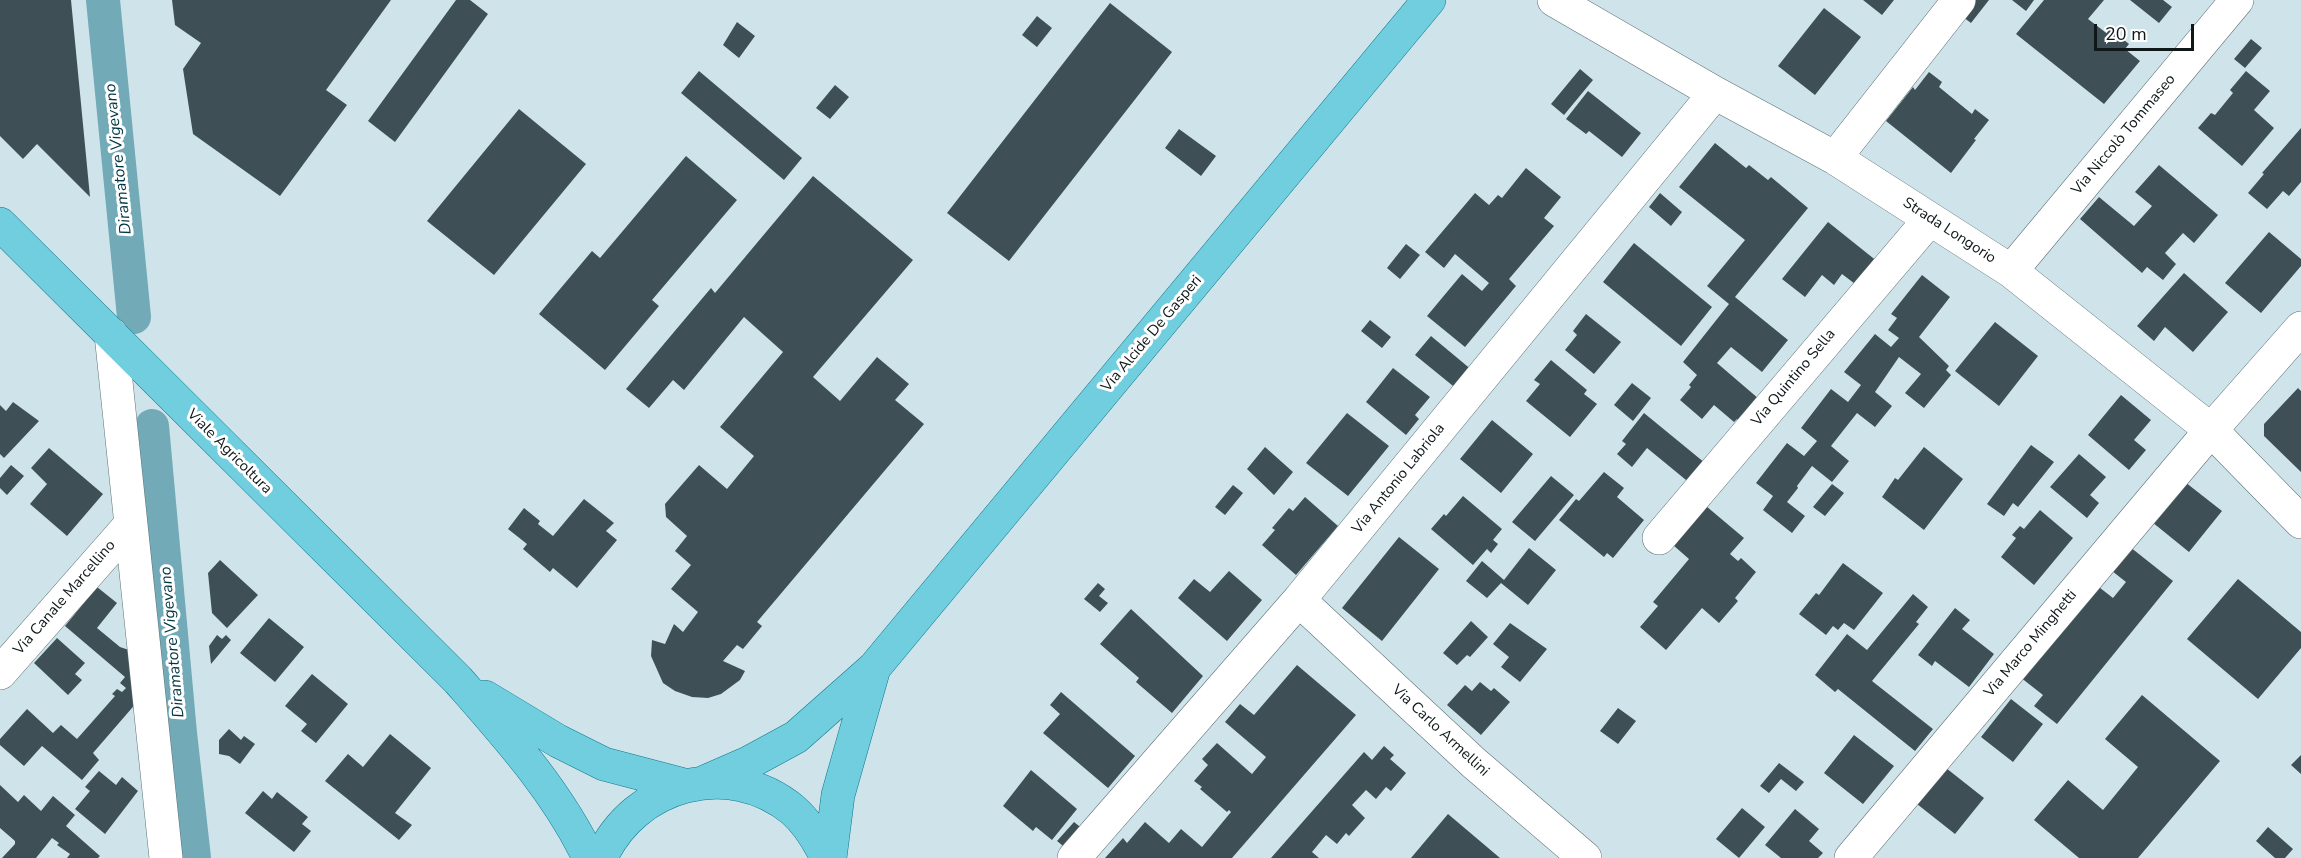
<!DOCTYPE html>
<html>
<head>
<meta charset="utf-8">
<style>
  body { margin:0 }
  #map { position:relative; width:2301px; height:858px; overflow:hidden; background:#cfe4ea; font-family:"Nunito Sans",sans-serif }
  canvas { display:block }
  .scale { position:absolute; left:2094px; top:24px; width:100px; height:27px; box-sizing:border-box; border:3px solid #0f1719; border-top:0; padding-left:8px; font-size:18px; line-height:21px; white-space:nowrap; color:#0f1719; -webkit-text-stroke:4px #fff; paint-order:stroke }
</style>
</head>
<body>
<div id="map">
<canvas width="2301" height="858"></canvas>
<div class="scale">20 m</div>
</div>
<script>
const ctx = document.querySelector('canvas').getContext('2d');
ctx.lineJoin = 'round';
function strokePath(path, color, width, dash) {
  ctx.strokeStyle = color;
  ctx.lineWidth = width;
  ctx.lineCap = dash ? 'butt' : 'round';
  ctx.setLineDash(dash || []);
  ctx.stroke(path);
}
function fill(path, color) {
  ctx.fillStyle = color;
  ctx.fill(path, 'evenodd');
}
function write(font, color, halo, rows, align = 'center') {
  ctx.font = font + ' "Nunito Sans",sans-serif';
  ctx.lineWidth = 6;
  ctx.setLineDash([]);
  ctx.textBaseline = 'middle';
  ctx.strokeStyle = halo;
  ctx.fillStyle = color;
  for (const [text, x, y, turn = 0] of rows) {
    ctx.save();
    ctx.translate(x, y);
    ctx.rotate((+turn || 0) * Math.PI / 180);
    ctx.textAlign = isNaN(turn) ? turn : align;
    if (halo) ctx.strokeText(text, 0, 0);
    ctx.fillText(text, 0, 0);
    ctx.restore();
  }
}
strokePath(new Path2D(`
  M103 0 134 317
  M152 426 180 733 194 858`), '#72aab8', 34);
fill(new Path2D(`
  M0 0H71L90 197 37 144 23 159 0 136Z
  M172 0H391L326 90 347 105 280 196 193 134 183 69 201 43 175 25Z
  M456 0H470L488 14 395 142 368 121Z
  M1863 0H1894L1882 15Z
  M1970 0H1989L1971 23 1959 14Z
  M2012 0H2034L2026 11Z
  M2044 0H2104L2088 19 2105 32 2109 28 2129 44 2125 49 2140 61 2104 104 2016 34Z
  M2130 0H2163L2172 7 2159 23Z
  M1110 3 1172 52 1009 261 947 213Z
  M1824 8 1861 37 1815 95 1778 66Z
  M1037 16 1052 28 1037 47 1022 35Z
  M737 22 755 36 739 58 723 45Z
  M2251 39 2262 48 2245 68 2234 59Z
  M1580 69 1593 80 1564 115 1551 104Z
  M699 71 802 158 784 180 681 93Z
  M2246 71 2270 91 2254 110 2274 128 2242 166 2198 128 2211 113 2215 115 2233 93 2230 90Z
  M1929 72 1942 82 1939 87 1972 114 1975 109 1989 120 1974 139 1976 140 1951 173 1886 121 1913 87 1915 90Z
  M835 85 849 97 830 119 816 108Z
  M1588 91 1641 133 1622 157 1589 131 1586 134 1566 119Z
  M519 109 586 164 494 275 427 221Z
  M2301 128V182L2289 196 2283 191 2267 209 2248 193 2264 174 2262 173Z
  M1179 129 1216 156 1201 176 1165 148Z
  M1715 143 1746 168 1749 165 1768 180 1771 177 1808 208 1735 297 1788 340 1762 372 1731 347 1717 363 1766 405 1747 428 1737 419 1734 422 1714 405 1702 419 1680 400 1691 387 1689 385 1697 375 1683 362 1729 304 1707 286 1745 240 1679 187Z
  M686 156 737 200 652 300 659 306 605 370 539 314 592 251 600 258Z
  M2159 165 2218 215 2194 243 2183 233 2165 253 2176 264 2163 280 2147 267 2142 273 2080 219 2099 197 2134 226 2152 206 2135 192Z
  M1526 168 1561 197 1544 218 1554 226 1509 279 1516 286 1465 347 1427 316 1462 274 1482 291 1489 283 1455 254 1444 268 1425 252 1475 193 1489 205 1498 195 1502 198Z
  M813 176 913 260 813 377 840 401 877 357 909 384 895 400 924 424 757 622 762 626 743 649 737 645 723 661 745 671 740 680 721 694 708 698 692 697 675 691 663 683 651 656 652 640 665 644 674 624 683 632 698 612 671 589 691 565 675 551 687 536 666 517 665 504 699 465 727 489 754 456 720 427 783 352 744 317 684 390 673 380 649 408 626 389 711 288 715 293Z
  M1660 193 1682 212 1671 226 1649 207Z
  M1828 222 1878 262 1859 287 1842 274 1834 285 1822 275 1805 297 1782 279Z
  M2269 232 2301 259V266L2261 313 2225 283Z
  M1634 243 1712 307 1681 346 1603 282Z
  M1406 244 1420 255 1400 279 1387 268Z
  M2184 273 2228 312 2193 352 2165 327 2154 341 2137 326Z
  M1922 275 1950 297 1919 337 1949 366 1946 370 1951 375 1924 408 1905 393 1921 374 1899 357 1875 392 1892 406 1875 427 1857 413 1831 446 1849 461 1832 482 1812 466 1797 486 1798 488 1787 502 1805 516 1792 533 1763 510 1773 496 1756 483 1787 443 1804 456 1817 441 1801 428 1831 389 1848 402 1861 385 1844 372 1875 334 1891 347 1899 338 1888 330 1897 318 1891 314Z
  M1586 314 1621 342 1594 374 1565 350 1577 335 1573 331Z
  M1370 320 1391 337 1382 348 1361 331Z
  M1995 322 2038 356 1999 406 1955 371Z
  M1431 336 1473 371 1458 390 1415 355Z
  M1551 360 1587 390 1584 394 1597 404 1570 437 1526 401 1540 384 1534 380Z
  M1393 368 1430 397 1415 415 1419 419 1406 435 1366 402Z
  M1632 383 1651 398 1633 421 1614 405Z
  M2298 388 2301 391V472L2264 436V424Z
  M2121 395 2151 420 2134 440 2146 450 2129 470 2088 435Z
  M13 402 39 421 4 458 0 454V405L6 411Z
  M1347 413 1389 446 1348 496 1306 463Z
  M1644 413 1705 463 1697 489 1647 448 1632 467 1617 454 1626 444 1622 441Z
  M1492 420 1533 454 1501 493 1460 459Z
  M2031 445 2054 462 2018 507 2013 503 2004 516 1987 504Z
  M1265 447 1293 472 1274 495 1247 469Z
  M1924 447 1963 479 1924 530 1882 497 1895 478 1898 480Z
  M49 448 103 494 67 536 30 504 47 484 31 468Z
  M2079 454 2106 477 2090 495 2099 503 2087 518 2050 487Z
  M11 465 24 476 7 495 0 488V478Z
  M1604 472 1624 488 1617 497 1644 520 1613 558 1607 553 1604 557 1559 520 1576 499 1579 501Z
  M1551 476 1574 495 1535 541 1512 522Z
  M2185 482 2222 511 2189 552 2152 522Z
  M1832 484 1844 493 1825 516 1813 507Z
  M1233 485 1243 493 1225 515 1215 507Z
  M1463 496 1502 529 1493 540 1498 544 1491 553 1487 549 1473 565 1431 529 1444 514 1446 516Z
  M1305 497 1338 526 1296 575 1262 545 1275 530 1272 528 1289 508 1293 511Z
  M584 499 614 523 606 531 617 540 577 588 553 568 550 572 523 549 527 544 508 529 524 508 540 521 538 524 553 536Z
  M1706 506 1744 538 1730 554 1738 561 1741 558 1756 572 1735 598 1738 601 1719 623 1702 608 1666 650 1640 627 1658 606 1653 602 1689 559 1673 545Z
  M2040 510 2073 538 2034 585 2001 557 2016 538 2012 535 2020 526 2024 529Z
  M1399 537 1439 569 1382 641 1342 608Z
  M2125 543 2173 581 2057 724 2034 706 2043 695 2020 677 2095 584 2113 598 2126 582 2107 567Z
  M1529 548 1556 570 1528 605 1501 583 1487 598 1466 581 1482 561 1504 580Z
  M220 560 258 595 227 628 212 613 208 573Z
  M1843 563 1883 593 1854 630 1844 623 1838 630 1833 626 1826 635 1799 614 1816 593 1819 595Z
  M1229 571 1262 600 1227 641 1178 598 1194 579 1210 592Z
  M2238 579 2301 632V648L2258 699 2187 639Z
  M1098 583 1105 589 1099 596 1108 603 1100 612 1084 599Z
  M97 587 117 603 97 628 120 647 138 653V701L93 753 99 760 82 780 42 746 24 766 0 745V739L27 709 53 733 61 725 77 739 115 696 112 694 117 689 122 692 126 688 120 683 125 677 65 626Z
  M1913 594 1928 607 1916 622 1919 624 1872 681 1933 729 1915 751 1838 689 1835 692 1815 675 1847 634 1867 650Z
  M1955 608 1970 620 1962 629 1994 654 1969 687 1935 661 1932 666 1918 655Z
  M1131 609 1203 676 1172 713 1136 682 1139 678 1100 644Z
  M269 618 304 647 275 682 240 653Z
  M1471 621 1488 637 1470 657 1467 655 1457 665 1443 653Z
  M1510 623 1547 649 1520 682 1501 667 1509 657 1493 644Z
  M217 635 222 639 226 635 231 640 211 664 209 646Z
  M57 638 85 663 75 674 82 680 68 695 34 663Z
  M1297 665 1356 715 1232 858H1105L1123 838 1127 843 1145 822 1169 843 1181 829 1202 847 1231 812 1229 810 1227 812 1200 789 1202 787 1194 781 1208 765 1202 759 1217 743 1252 774 1266 757 1225 722 1240 704 1254 715Z
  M312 674 348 704 316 743 301 731 307 724 285 706Z
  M1480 682 1491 691 1494 688 1510 702 1481 735 1447 705 1465 685 1472 691Z
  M1061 692 1135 756 1108 788 1043 733 1060 714 1050 705Z
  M2142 695 2220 761 2138 858H2079L2034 820 2068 780 2103 810 2138 767 2105 739Z
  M2011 699 2043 724 2013 762 1981 737Z
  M1618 708 1636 721 1618 744 1600 731Z
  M229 729 241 740 244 736 255 744 240 764 229 756 219 754V740Z
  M390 734 431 768 395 813 412 825 399 840 325 781 348 754 363 767Z
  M1854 735 1894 766 1863 804 1824 773Z
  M1384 746 1394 755 1390 759 1406 773 1391 791 1386 787 1376 799 1366 790 1352 805 1365 818 1349 836 1346 833 1337 844 1326 835 1312 852 1319 858H1271L1364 752 1372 760Z
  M2301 755V774L2291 765Z
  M1779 763 1804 782 1796 791 1781 779 1769 793 1760 786Z
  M1946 768 1984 798 1955 834 1917 804Z
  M1031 770 1077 809 1052 840 1036 827 1033 831 1003 806Z
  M99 771 116 785 122 777 138 791 105 834 75 809 90 791 85 787Z
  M0 785 18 802 24 795 41 811 53 796 75 815 66 826 100 856 98 858H67L70 854 57 845 59 843 52 838 36 858H2L15 844V841L0 828Z
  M263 791 272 799 277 792 308 817 302 824 311 831 294 852 245 813Z
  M1742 808 1765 827 1739 858 1716 839Z
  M1795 809 1819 829 1809 841 1823 853 1818 858H1781L1765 845Z
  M1448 814 1500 858H1411Z
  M1074 822 1084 830 1068 850 1057 841Z
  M2268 827 2293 849 2285 858H2275L2256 841Z`), '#3e5055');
const minor = new Path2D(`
  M1554 0 1715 93 1835 158 2011 271 2211 430 2301 522
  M1835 158 1959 0
  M2011 271 2237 0
  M111 334 166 858
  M1659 538 1930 219
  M1299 600 1474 763 1585 858
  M0 673 131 524
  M1074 858 1299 600 1715 93
  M1851 858 2211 430 2301 328`);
const major = new Path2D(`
  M0 224 458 680C507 736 557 791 589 858
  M485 697 558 741 604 764 684 785
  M702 783 750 762 796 737 874 668 1429 0
  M601 858C634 784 729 757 793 810 808 823 818 840 827 858
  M830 858 838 795 874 668`);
strokePath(minor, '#5d7176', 34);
strokePath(major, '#10788c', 34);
strokePath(minor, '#fff', 33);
strokePath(major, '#70cedf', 33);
write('15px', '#0f1719', '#fff', [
  ["Via Niccolò Tommaseo",2124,135,-50],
  ["Strada Longorio",1949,231,33],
  ["Via Alcide De Gasperi",1152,334,-50],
  ["Via Quintino Sella",1794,378,-50],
  ["Viale Agricoltura",229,452,45],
  ["Via Antonio Labriola",1399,479,-51],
  ["Via Canale Marcellino",65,598,-49],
  ["Via Marco Minghetti",2031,644,-50],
  ["Via Carlo Armellini",1440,731,43]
]);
write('italic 16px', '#003641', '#fff', [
  ["Diramatore Vigevano",119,159,-96],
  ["Diramatore Vigevano",173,642,-95]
]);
</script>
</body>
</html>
